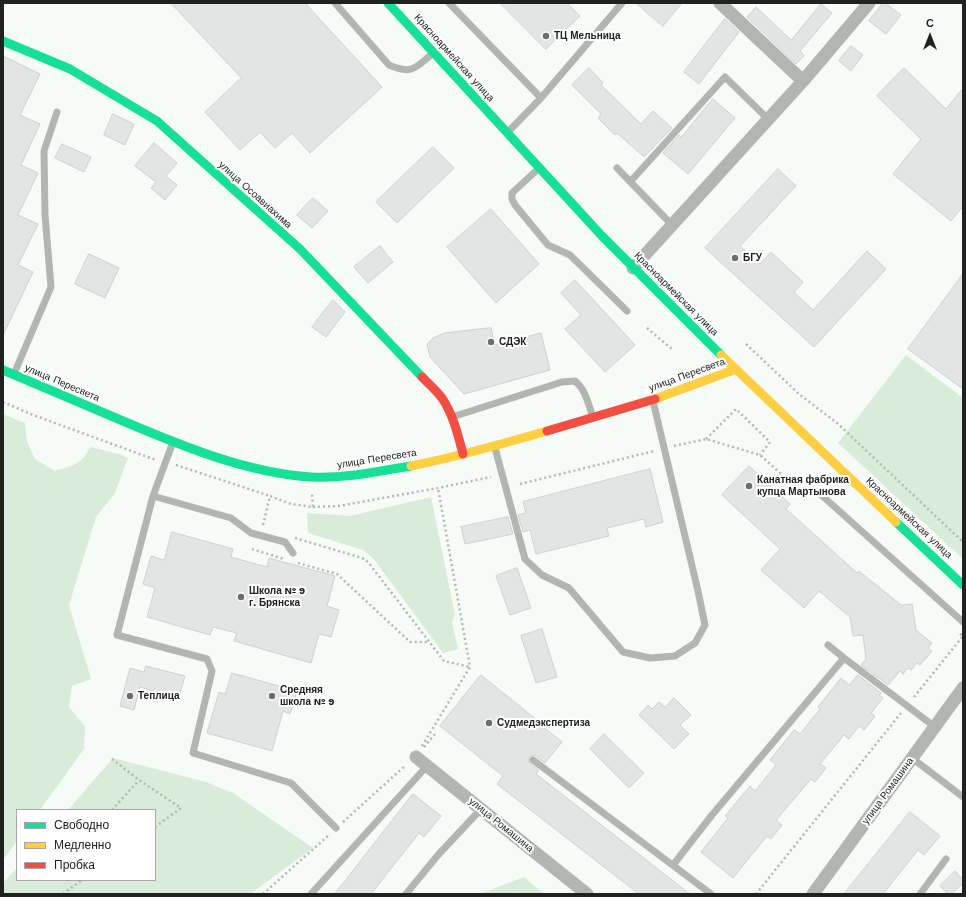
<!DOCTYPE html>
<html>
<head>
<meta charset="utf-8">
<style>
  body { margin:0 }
  #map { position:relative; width:966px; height:897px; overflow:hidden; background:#f7fbf7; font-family:"Work Sans",sans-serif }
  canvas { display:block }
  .frame { position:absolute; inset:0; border:4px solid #202220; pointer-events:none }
  .legend { position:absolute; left:16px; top:809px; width:140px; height:72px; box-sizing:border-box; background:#fff; border:1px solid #a6a7a6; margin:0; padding:5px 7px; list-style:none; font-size:12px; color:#202220 }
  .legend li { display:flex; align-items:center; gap:8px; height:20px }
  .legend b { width:20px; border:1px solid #a6a7a6 }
  .north { position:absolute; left:910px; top:16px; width:40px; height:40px; -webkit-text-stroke:3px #fff; paint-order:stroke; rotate:0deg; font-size:11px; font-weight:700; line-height:16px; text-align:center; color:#202220 }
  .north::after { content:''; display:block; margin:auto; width:14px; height:18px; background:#202220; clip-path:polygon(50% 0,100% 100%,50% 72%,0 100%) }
</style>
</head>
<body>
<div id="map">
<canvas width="966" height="897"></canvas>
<div class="frame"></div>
<ul class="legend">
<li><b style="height:5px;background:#16e098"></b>Свободно</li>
<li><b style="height:5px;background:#ffcf43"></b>Медленно</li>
<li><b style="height:5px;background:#f24e42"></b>Пробка</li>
</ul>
<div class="north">С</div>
</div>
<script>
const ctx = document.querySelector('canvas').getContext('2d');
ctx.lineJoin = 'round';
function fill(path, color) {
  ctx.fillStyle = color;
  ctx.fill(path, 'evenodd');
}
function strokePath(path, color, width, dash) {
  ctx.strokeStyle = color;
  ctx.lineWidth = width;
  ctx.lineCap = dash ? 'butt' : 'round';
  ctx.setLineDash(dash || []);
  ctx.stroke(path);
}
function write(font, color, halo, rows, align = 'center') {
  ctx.font = font + ' "Work Sans",sans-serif';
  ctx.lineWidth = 4;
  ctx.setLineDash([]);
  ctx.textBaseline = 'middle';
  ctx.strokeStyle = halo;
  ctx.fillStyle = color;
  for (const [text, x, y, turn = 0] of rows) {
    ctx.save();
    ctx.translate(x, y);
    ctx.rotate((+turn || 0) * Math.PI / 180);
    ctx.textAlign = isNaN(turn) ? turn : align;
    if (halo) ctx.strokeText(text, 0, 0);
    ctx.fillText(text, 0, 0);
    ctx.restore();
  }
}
fill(new Path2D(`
  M906 355 963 398V559L838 443Z
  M3 414 25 423 27 441 35 459 55 471C71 466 83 464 90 447L119 454 128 458 115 493 96 517 69 605 91 679 72 686 69 707 85 726 84 749 40 810H17V841L3 860Z
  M431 497 455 615 452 622 458 649 443 653 373 558 363 550 308 533 307 513 350 516Z
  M113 758 206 782 233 793 313 848 250 894H3V883L17 868V880H155V810H68Z
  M524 877 544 894H521L518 892 516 894H480Z`), '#d8ecd9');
const building = new Path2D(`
  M171 3H305L382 87 310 153 292 133 275 148 260 132 240 150 205 112 241 78Z
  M500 3H567L580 16 546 49Z
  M636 3H682L663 26Z
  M883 3H885L901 15 886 34 869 21Z
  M821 4 832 13 800 51 804 56 796 64 747 17 756 7 791 40Z
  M725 19 739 32 699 84 684 72Z
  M851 46 863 55 851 71 839 61Z
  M3 56 40 74 20 115 40 124 21 165 38 173 18 215 38 224 18 265 33 272 3 335Z
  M589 68 603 83 601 85 641 124 653 111 672 128 644 157 617 133 615 135 598 118 601 114 572 85Z
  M904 68 946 109 963 88V206L951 221 893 174 921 139 877 96Z
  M713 99 735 118 688 174 663 153 679 135 681 137Z
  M113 114 134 124 125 145 104 135Z
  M154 143 177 163 166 176 177 185 165 200 151 188 156 182 135 166Z
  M62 144 91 157 84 172 55 158Z
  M433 147 454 168 397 223 376 202Z
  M778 169 796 186 740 246 760 264 771 252 803 282 794 292 813 310 867 251 886 269 814 347 705 248Z
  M313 198 328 211 312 228 297 215Z
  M491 209 539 264 496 303 447 247Z
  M380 246 393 262 368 283 354 267Z
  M89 254 119 268 105 298 75 284Z
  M963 274V389L908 349Z
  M575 280 635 345 605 372 565 329 581 315 561 293Z
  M333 300 345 312 326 337 312 327Z
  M491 328 495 345 541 333 550 370 464 394 430 357 427 344 433 338 445 333Z
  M749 466 790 504 786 509 857 573 859 571 901 605 912 604 916 630 932 643 928 648 932 651 920 665 917 663 911 670 908 668 903 674 900 671 888 685 861 665 866 659 863 635 853 636 850 617 819 591 804 608 761 570 780 549 722 495Z
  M650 469 663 522 646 527 644 519 607 528 609 536 536 554 530 530 523 532 518 515 526 513 523 502Z
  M508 517 513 534 465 544 461 527Z
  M172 532 233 549 231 557 267 567 269 558 335 576 327 606 339 610 331 637 319 634 311 663 234 641 237 633 213 627 210 635 147 617 155 588 143 584 151 556 164 560Z
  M517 568 531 608 510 615 496 576Z
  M542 629 557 677 536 683 521 636Z
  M146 666 185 676 178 699 140 687 134 710 120 706 130 668 144 672Z
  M232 673 297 691 290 714 283 711 272 751 207 733 219 692 225 694Z
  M481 675 537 720 536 721 562 742 545 763 534 755 529 757V762L539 771 536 774 690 894H639L497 784 503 776 440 726Z
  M858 675 881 693 879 695 883 698 871 713 875 716 864 730 859 726 849 739 844 735 820 764 826 768 815 782 811 779 794 799 776 820 782 825 771 839 767 836 733 878 701 852 728 818 725 816 750 786 755 791 776 765 770 760 794 730 800 734 820 709 818 707 841 678 849 685Z
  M674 698 691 715 680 725 689 734 674 749 639 715 648 705 652 709 659 702 665 707Z
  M604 734 644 773 629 788 590 749Z
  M413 794 441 816 424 837 419 833 371 894H335Z
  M910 812 940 836 924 855 918 850 883 894H844Z
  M955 871 963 880V883L952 894H948L940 886Z`);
fill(building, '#e3e4e4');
strokePath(building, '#ced0cf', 1);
strokePath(new Path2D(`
  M647 328 673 350
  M746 344 799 394 837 423 963 542
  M3 402 33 415 156 460
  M706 439 736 409 770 442 760 455
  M674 446 706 439 760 455 809 499
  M176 465 270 496
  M520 484 654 451
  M313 507 339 506 438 488 491 477
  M263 525 270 496 291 504 313 507 312 494
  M295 538 362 558 368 562 444 661 470 667
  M252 549 284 559
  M298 563 337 574 410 642H429
  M914 697 963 636 959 633
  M422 746 470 667 438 488
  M424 747 435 734
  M112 759 139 780 181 808 155 827
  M112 810 139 780
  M343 822 406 765
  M63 894 82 880
  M263 894 329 835
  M756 894 901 713`), '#b3b7b3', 2.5, [2, 3]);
strokePath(new Path2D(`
  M335 3 389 65C412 75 415 68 432 54
  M449 3 541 98
  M508 132 541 98 622 3
  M617 168 672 225
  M537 170 512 193V199L515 205 548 245 570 255 627 311
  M630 182 725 77 768 119
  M14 374 51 287 45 215 44 151 57 112
  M452 417 562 382 575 381C586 390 588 404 593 417
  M173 442 153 496 117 635 207 659 212 671 193 753 291 783 336 828
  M495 448 525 559 542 575 569 588 623 652 650 658 675 656 695 643 705 625 698 591 653 401
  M818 492 963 622
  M153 496 231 518 251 533 285 542 293 553
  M844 658 935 727
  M912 758 963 797
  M533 760 711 894
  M673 865 712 815 844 658 828 645
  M311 894 427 766
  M406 894 438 855 481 809
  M920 894 946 859`), '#b1b6b1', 7);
strokePath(new Path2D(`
  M720 3 803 81
  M633 268 803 81 869 3
  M416 757 587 894
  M813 894 963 688`), '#b1b6b1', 13);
strokePath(new Path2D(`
  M388 3 602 236 721 355
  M3 41 70 69 157 121 300 249 422 377
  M3 370C43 387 83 404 123 421 182 446 247 473 311 477 345 479 378 471 411 466
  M896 522 963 585`), '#16e098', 9);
strokePath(new Path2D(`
  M721 355 896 522
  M655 399 736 369
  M411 466C457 457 502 444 547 431`), '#ffcf43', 9);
strokePath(new Path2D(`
  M422 377C429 384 436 390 442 398 453 414 458 435 463 454
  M547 431 655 399`), '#f24e42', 9);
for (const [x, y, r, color] of [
  [546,36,4,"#6b6e6b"],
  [735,258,4,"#6b6e6b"],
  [491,342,4,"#6b6e6b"],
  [749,486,4,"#6b6e6b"],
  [241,597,4,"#6b6e6b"],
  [130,696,4,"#6b6e6b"],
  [272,696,4,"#6b6e6b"],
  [489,723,4,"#6b6e6b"]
]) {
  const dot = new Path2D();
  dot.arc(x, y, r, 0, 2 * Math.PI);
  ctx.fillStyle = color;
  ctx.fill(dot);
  strokePath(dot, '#fff', 1.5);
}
write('bold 10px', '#202220', '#fff', [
  ["ТЦ Мельница",554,36],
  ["БГУ",743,258],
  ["СДЭК",499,342],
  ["Канатная фабрика",757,480],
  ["купца Мартынова",757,492],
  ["Школа № 9",249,591],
  ["г. Брянска",249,603],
  ["Средняя",280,690],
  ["школа № 9",280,702],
  ["Теплица",138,696],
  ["Судмедэкспертиза",497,723]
], 'left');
write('10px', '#202220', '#fff', [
  ["Красноармейская улица",454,58,48],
  ["улица Осоавиахима",255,195,42],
  ["Красноармейская улица",676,294,45],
  ["улица Пересвета",687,375,-20],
  ["улица Пересвета",62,383,23],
  ["улица Пересвета",377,459,-9],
  ["Красноармейская улица",909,518,43],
  ["улица Ромашина",888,791,-54],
  ["улица Ромашина",501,825,39]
]);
</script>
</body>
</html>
